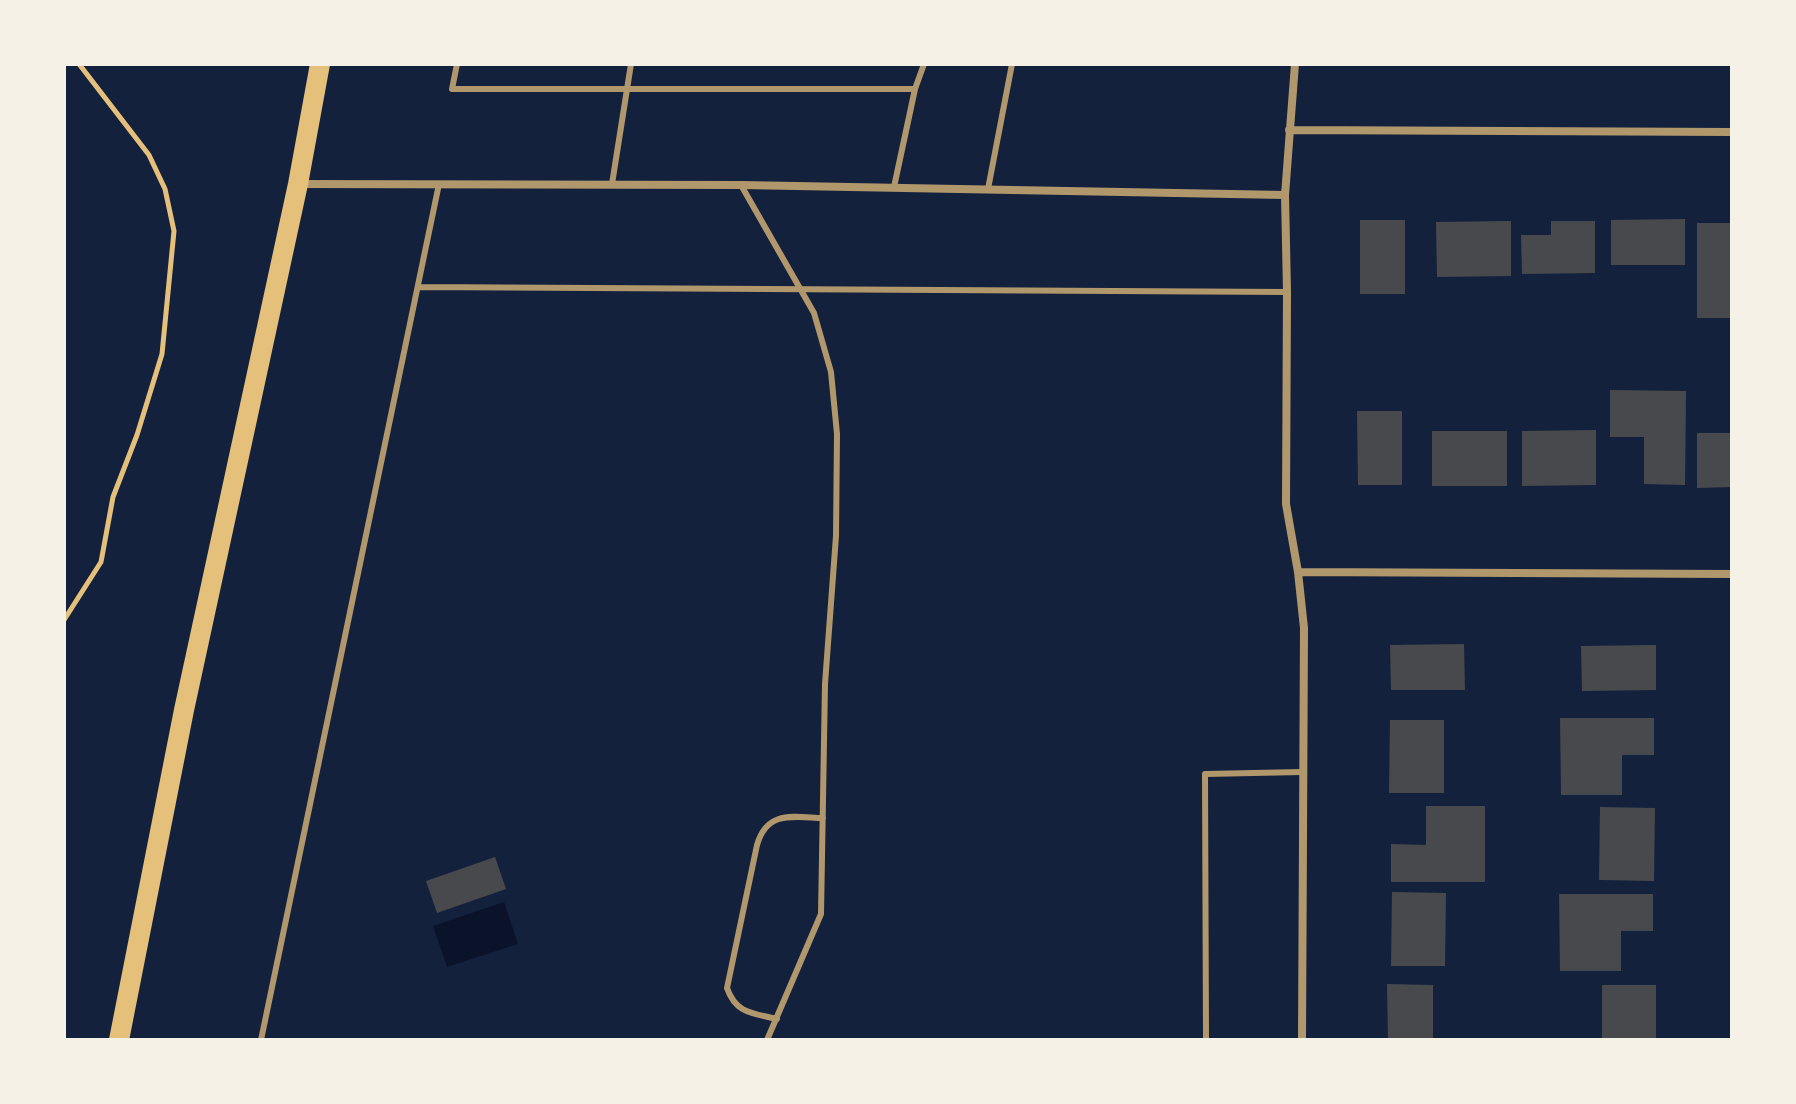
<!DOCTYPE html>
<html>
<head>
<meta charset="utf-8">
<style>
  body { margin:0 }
  #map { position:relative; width:1796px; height:1104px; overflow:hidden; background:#14213d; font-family:Ubuntu,sans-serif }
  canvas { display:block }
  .frame { position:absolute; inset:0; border:66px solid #f6f1e7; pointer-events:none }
</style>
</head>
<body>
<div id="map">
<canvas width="1796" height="1104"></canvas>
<div class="frame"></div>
</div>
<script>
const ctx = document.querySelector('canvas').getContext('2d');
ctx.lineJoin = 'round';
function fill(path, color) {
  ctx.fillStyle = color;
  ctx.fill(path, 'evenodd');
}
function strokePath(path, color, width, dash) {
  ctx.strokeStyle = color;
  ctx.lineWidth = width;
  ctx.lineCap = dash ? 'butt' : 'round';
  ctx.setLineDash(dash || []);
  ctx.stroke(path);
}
fill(new Path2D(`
  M504 902 518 944 447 967 433 926Z`), '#0b132b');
fill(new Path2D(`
  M1685 219V265H1611V220Z
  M1360 220H1405V294H1360Z
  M1511 221V276L1437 277 1436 222Z
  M1551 221H1595V273L1522 274 1521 235H1551Z
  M1697 223H1732V318H1697Z
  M1610 390 1686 391 1685 485 1644 484V437H1610Z
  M1357 411H1402V485H1358Z
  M1596 430V485L1522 486V431Z
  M1432 431H1507V486H1432Z
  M1697 433H1732V487L1697 488Z
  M1464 644 1465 690H1391L1390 645Z
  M1656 645V690L1582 691 1581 646Z
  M1560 718H1654V755H1622V795H1561Z
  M1390 720H1444V793H1389Z
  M1426 806H1485V882H1391V844L1426 845Z
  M1600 807 1655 808 1654 881 1599 880Z
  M495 857 506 889 437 913 426 881Z
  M1392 892 1446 893 1445 966H1391Z
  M1559 894H1653V931H1621V971H1560Z
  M1387 984 1433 985V1040H1388Z
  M1602 985H1656V1040H1602Z`), '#48494c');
strokePath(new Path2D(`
  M64 620 101 562 113 497 137 435 162 354 174 231 165 189 149 155 79 64`), '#e5c07b', 5);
strokePath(new Path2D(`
  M457 64 452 89H915
  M612 184 631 64
  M741 185 814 313 831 372 837 434 836 536 825 684 821 914 767 1040
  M894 187 915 89 924 64
  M988 189 1012 64
  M418 287 1287 292
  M777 1019C753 1013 736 1014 727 988L757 845C767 810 793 817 823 818
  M261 1040 439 184
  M1206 1040 1205 774 1302 772`), '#b1986c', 6);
strokePath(new Path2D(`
  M1295 64 1285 195 1287 292 1286 504 1298 572 1304 628 1302 1040
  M1289 130 1732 132
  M298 184 741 185 1285 195
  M1298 572 1732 574`), '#b1986c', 8);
strokePath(new Path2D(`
  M119 1040 184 710 298 184 320 64`), '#e5c07b', 20);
</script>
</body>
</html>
